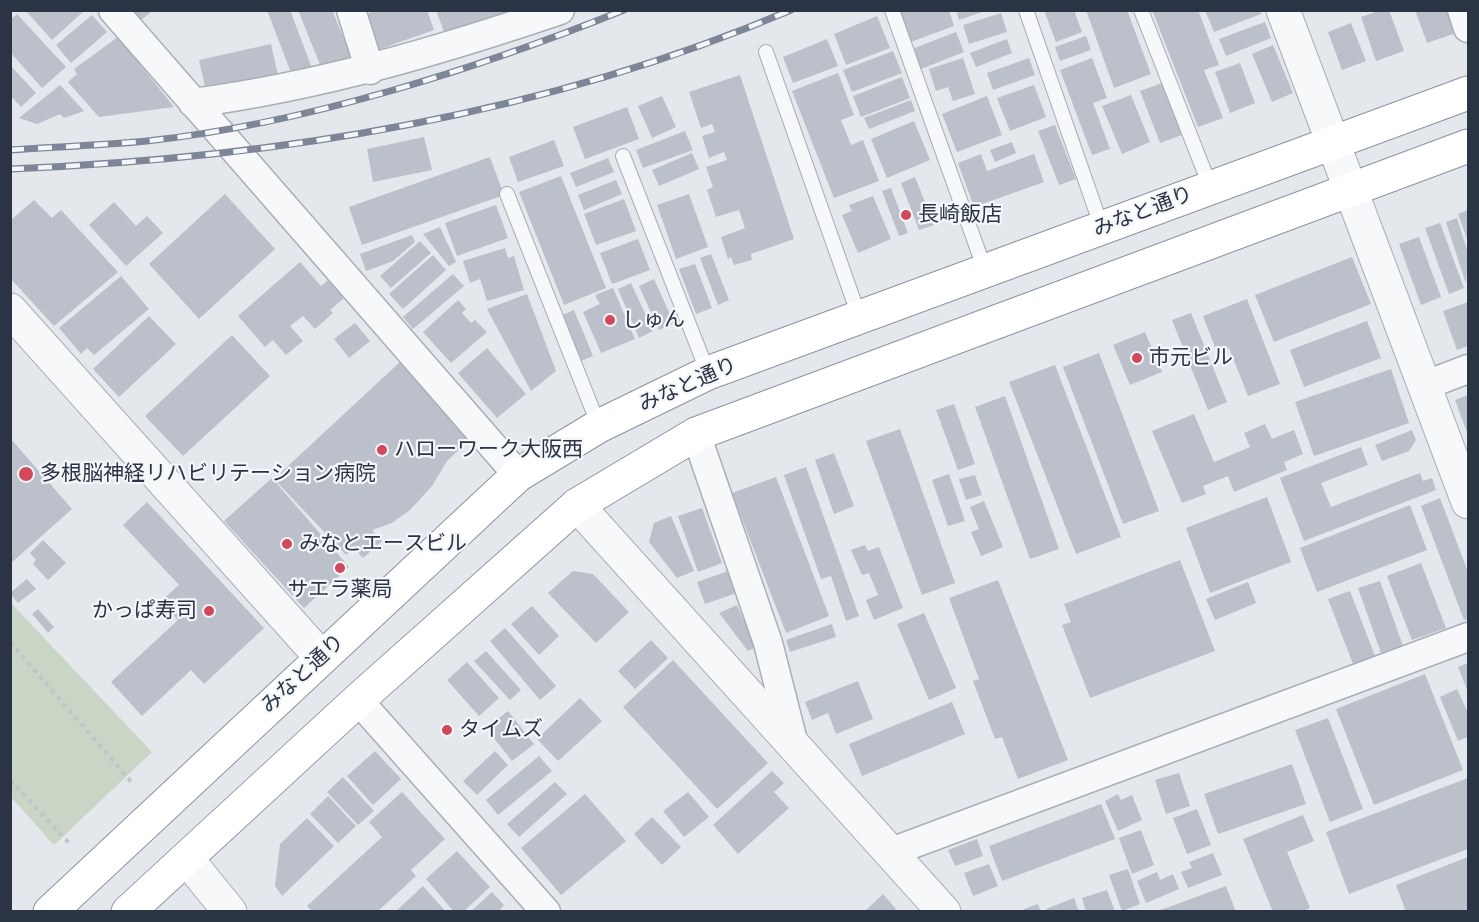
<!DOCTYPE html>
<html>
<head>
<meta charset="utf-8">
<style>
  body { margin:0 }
  #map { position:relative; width:1479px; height:922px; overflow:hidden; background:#e4e7ec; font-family:Karla,sans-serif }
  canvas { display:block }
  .frame { position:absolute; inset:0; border:12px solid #2b3445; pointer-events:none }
</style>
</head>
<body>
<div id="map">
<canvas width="1479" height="922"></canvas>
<div class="frame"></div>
</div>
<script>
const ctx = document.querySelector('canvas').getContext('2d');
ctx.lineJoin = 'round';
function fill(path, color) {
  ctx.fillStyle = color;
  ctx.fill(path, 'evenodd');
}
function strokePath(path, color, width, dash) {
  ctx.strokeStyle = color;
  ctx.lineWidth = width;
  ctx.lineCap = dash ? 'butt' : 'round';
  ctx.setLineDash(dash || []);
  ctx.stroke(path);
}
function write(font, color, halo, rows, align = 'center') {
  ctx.font = font + ' Karla,"Noto Sans JP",sans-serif';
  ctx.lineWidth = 4.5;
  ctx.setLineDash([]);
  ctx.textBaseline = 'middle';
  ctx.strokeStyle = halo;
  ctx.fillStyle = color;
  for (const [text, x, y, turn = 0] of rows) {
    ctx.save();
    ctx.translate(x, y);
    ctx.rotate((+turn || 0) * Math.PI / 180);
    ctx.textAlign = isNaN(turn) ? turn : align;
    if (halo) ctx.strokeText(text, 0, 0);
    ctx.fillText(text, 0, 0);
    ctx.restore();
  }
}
fill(new Path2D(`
  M11 603 152 752 54 845 11 797Z`), '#c9d6c5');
fill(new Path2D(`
  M25 10H85L52 40Z
  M130 10H153L139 22Z
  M267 10H290L313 71 293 78Z
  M298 10H332L353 61 323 72Z
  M377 10H427L434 30 374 51 361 16Z
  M436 10H513V11L445 35Z
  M896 10H949L954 26 908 43Z
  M956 10H985V11L959 20Z
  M1044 10H1074L1082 32 1056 42Z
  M1086 10H1127L1151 74 1114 88Z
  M1152 10H1198L1219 65 1204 70 1223 118 1198 127Z
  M1205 10H1260L1261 14 1214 32Z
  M1381 10H1389L1404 51 1376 61 1361 17Z
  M1415 10H1455L1462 31 1427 43Z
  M1001 13 1007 32 969 44 963 25Z
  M17 14 66 67 42 88 10 52V20Z
  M92 15 107 32 71 63 56 45Z
  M877 16 890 48 846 65 834 34Z
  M1265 22 1271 38 1226 56 1219 39Z
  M1351 23 1366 61 1342 70 1328 32Z
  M956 32 964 52 921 69 912 49Z
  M1086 36 1091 50 1060 61 1055 47Z
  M118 37 174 107 99 117 68 82 77 74 74 69Z
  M827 39 838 66 793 83 783 57Z
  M1007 39 1012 53 976 67 970 53Z
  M271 44 279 80 207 96 199 60Z
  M1273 45 1293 93 1272 102 1252 54Z
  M893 51 902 73 852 92 843 70Z
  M963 58 975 94 953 101 948 87 936 91 929 69Z
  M1029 58 1035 75 993 90 987 73Z
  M1092 58 1107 98 1093 103 1110 149 1092 155 1060 70Z
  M1240 63 1255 103 1230 113 1215 72Z
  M10 65 36 93 21 107 10 95Z
  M838 73 854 115 841 120 851 145 863 140 879 181 834 198 792 91Z
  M740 75 794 239 751 254 752 260 734 265 731 257 728 259 721 237 745 228 739 210 716 217 707 190 713 187 706 167 727 160 724 152 709 158 702 136 715 132 712 124 701 128 689 92Z
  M902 77 910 98 861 117 853 96Z
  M1162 83 1182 135 1160 143 1140 91Z
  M60 85 84 111 64 118 60 114 37 124 19 118Z
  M1034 85 1046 117 1010 131 997 98Z
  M1131 95 1150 142 1122 154 1102 106Z
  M662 96 676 127 652 138 638 106Z
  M987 96 1002 135 957 152 942 114Z
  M911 100 915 111 869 129 864 118Z
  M627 107 639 139 585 159 573 127Z
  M914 121 930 160 887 178 871 139Z
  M1055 125 1076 179 1059 185 1038 131Z
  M685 131 693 150 643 168 636 150Z
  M424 137 432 170 373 182 367 149Z
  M554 140 564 166 518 182 509 157Z
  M1012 142 1016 153 995 162 990 150Z
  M692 153 699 169 659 186 652 170Z
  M981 154 987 171 1034 154 1044 182 974 207 958 163Z
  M490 157 504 195 362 245 349 207Z
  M608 158 614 172 576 187 570 173Z
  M561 176 606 288 564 305 519 192Z
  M915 177 934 225 919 230 901 183Z
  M616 180 622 194 584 210 578 195Z
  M891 188 908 233 899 236 882 191Z
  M225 194 275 249 199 319 149 264Z
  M689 194 708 247 676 259 657 205Z
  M873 196 891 239 858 253 842 215 852 211 849 205Z
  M624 199 636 231 596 245 584 214Z
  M34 200 52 218 61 210 118 272 54 326 10 278V218L12 219Z
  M114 202 136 226 147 216 163 233 126 266 89 225Z
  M496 205 508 238 457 256 445 223Z
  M1468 210V241L1458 214Z
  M1457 218 1468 253 1466 284 1446 222Z
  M1440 223 1464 288 1449 294 1425 228Z
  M440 227 456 262 449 266 423 234Z
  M412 235 415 242 393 261 366 271 360 254Z
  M1419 237 1441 297 1421 305 1399 244Z
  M638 239 650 270 612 284 600 253Z
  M420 241 431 253 391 288 380 276Z
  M505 248 508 258 514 256 524 290 487 301 480 279 470 283 463 261Z
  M711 254 729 300 718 305 700 258Z
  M433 255 446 270 403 309 389 294Z
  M1352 257 1371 304 1274 342 1255 295Z
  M300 262 321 286 328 280 344 298 330 310 333 313 315 329 303 316 290 326 303 341 286 355 273 340 265 347 238 316Z
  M695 264 712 308 696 314 679 269Z
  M453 274 464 286 413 329 403 317Z
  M121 276 149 309 94 355 87 348 81 354 59 328Z
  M654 279 674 323 659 330 639 286Z
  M631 283 653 331 639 338 618 289Z
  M613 288 635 339 601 353 583 312 600 304 595 295Z
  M527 294 556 371 531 391 487 309Z
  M1247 299 1280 384 1248 396 1229 348 1217 352 1203 316Z
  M458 300 466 309 462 313 471 323 475 320 487 332 451 363 423 332Z
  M1468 302V346L1457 350 1443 311Z
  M574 310 593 356 581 361 562 315Z
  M1191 313 1227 402 1208 410 1172 320Z
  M149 316 176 344 119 397 93 369Z
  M1367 321 1381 358 1304 387 1290 350Z
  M355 323 370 341 349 358 334 339Z
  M1145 332 1162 372 1130 385 1113 345Z
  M232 335 270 376 183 456 145 416Z
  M487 348 526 394 497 418 458 373Z
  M1099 353 1159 511 1123 524 1063 367Z
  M401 361 472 438 447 461 432 486 410 510 392 523 372 530 382 541 363 558 354 548 346 555 274 479Z
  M1055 365 1121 537 1076 554 1009 382Z
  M1391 369 1409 423 1314 456 1295 402Z
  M1468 395V435L1455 400Z
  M1005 396 1059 549 1030 559 975 407Z
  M954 404 975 464 958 470 936 410Z
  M1194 414 1214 462 1250 447 1244 433 1265 424 1272 439 1294 430 1303 454 1284 462 1287 470 1234 492 1228 476 1203 486 1206 494 1182 503 1152 431Z
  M900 429 955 583 922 595 866 441Z
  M1412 430 1416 440 1409 451 1382 461 1375 445Z
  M10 438 72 509 10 564Z
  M1361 447 1368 465 1321 483 1331 507 1420 473 1423 481 1432 478 1436 490 1304 541 1280 478Z
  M834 453 854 506 834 514 815 460Z
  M806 467 859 616 846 621 831 576 821 579 784 475Z
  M949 474 965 521 948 526 932 480Z
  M975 475 982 495 966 500 959 479Z
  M776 477 829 616 786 633 732 493Z
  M272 478 349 567 304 608 224 521Z
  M1267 497 1291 562 1210 593 1186 528Z
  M1440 498 1468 572V619L1464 620 1421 506Z
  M984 501 1003 547 981 556 971 532 979 529 970 507Z
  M147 502 264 628 204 684 191 670 142 716 111 682 178 620 160 602 179 585 123 525Z
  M1410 505 1427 550 1317 592 1300 548Z
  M702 508 722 563 698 572 678 516Z
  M671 516 694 571 677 578 649 542 654 523Z
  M43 540 66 563 48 580 33 564 36 560 30 553Z
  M865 545 868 551 879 547 903 608 874 620 866 600 878 595 869 573 862 575 851 550Z
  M1180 560 1215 651 1090 698 1062 625 1071 622 1064 604Z
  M1421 563 1446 628 1412 640 1387 576Z
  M573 571 593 574 629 612 596 643 548 593Z
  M728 571 737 593 705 604 697 582Z
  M27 579 36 589 18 603 10 593Z
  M998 580 1068 760 1018 779 1002 737 995 739 973 681 979 679 949 598Z
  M1380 581 1403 646 1381 653 1358 588Z
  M1248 582 1256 603 1215 620 1206 599Z
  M1350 591 1375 656 1353 664 1328 599Z
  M737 605 756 647 748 651 719 613Z
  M532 606 559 636 539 655 511 624Z
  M38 609 54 627 48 633 32 614Z
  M924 613 956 688 929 700 897 624Z
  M832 624 836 637 790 652 786 640Z
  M505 628 556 686 540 700 490 641Z
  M651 640 668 658 635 689 618 671Z
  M486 651 521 690 510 700 474 661Z
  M673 660 768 763 717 809 623 707Z
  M467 662 499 698 479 716 447 680Z
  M1468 663V692L1458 667Z
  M1425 674 1463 770 1374 805 1336 709Z
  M858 681 873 719 836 734 828 713 812 720 805 702Z
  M1457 689 1468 713V737L1458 741 1440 697Z
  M580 698 602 721 558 761 537 739Z
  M952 702 965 734 862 776 849 744Z
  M508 711 534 744 512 761 486 728Z
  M1328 718 1363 809 1330 822 1295 730Z
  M375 751 401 779 373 805 347 776Z
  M495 751 508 765 477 795 463 781Z
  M539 756 552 771 498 815 486 800Z
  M1292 764 1306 804 1218 834 1204 794Z
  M772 771 784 783 774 792 789 808 738 854 713 825Z
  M1179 773 1190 806 1166 814 1155 780Z
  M343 777 374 811 358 825 327 792Z
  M1468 778V849L1349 894 1326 832Z
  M555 782 567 794 519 837 507 824Z
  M402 792 445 839 411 870 416 876 377 912H313L307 906 382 837 369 822Z
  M688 792 709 817 684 837 663 811Z
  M585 794 626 841 561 895 521 848Z
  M1118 794 1121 800 1132 795 1142 820 1118 831 1105 801Z
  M328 796 356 826 338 843 310 814Z
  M1101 804 1115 839 1002 881 989 846Z
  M1197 809 1211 845 1187 854 1173 818Z
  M1303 815 1314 841 1287 852 1310 908 1302 912H1273L1243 839Z
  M652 817 681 847 662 865 634 834Z
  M307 818 334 846 282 896 275 886 280 844Z
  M1141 830 1154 865 1132 874 1119 838Z
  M977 839 983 856 955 866 948 850Z
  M457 851 490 887 463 912H454L426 879Z
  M1213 853 1222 875 1188 888 1181 872 1192 868 1189 862Z
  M1468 857V909L1461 912H1406L1396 885Z
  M989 864 998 886 973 896 964 873Z
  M1128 869 1140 904 1122 911 1109 875Z
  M1157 872 1160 880 1173 874 1179 889 1146 903 1137 881Z
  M423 886 446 912H395Z
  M1226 886 1236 912H1158V911Z
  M1107 890 1115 912H1086L1082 898Z
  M492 892 504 905 498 912H470Z
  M883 894 896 909 893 912H864Z
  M1074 898 1079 912H1047L1046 909Z
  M1038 904 1041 912H1024V909Z`), '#bbc0ca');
const service = new Path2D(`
  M892 10 985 270
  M1026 10 1102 228
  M1141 10 1210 186
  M766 52 859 316
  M623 156 708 373
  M507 194 599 426`);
const minor = new Path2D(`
  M113 10 518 475
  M351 10 370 70
  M1462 10 1468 28
  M193 103C320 86 439 51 560 10
  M1426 385 1468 369
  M696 434 768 643 794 745
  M358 700 546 912
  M891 852 1468 637`);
const tertiary = new Path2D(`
  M1283 10 1468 502
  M10 310 321 657
  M577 505 944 912
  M187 859 230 912`);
const trunk = new Path2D(`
  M50 912 518 475 599 426 708 373 1468 93
  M128 912 358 700 577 505 696 434 1468 146`);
strokePath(service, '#a9aeb7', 16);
strokePath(minor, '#a9aeb7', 31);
strokePath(tertiary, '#a9aeb7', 35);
strokePath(trunk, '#8b94a3', 35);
strokePath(new Path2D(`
  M10 642 134 785
  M10 780 71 845`), '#c2c5cb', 4, [4.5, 4.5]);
strokePath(service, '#f7f8fa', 14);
strokePath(minor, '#f7f8fa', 28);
strokePath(tertiary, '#f7f8fa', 33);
strokePath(trunk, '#fff', 33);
const rail = new Path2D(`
  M10 150C56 147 102 145 147 141 304 124 477 69 624 10
  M10 169C277 158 544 115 791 10`);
strokePath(rail, '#7d8696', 7);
strokePath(rail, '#f4f6f9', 4.5, [14]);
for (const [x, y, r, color] of [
  [906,215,6,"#d1495b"],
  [610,320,6,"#d1495b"],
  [1137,358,6,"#d1495b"],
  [382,450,6,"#d1495b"],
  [26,474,8,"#d1495b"],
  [287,544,6,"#d1495b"],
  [340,568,6,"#d1495b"],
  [209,611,6,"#d1495b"],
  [447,730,6,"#d1495b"]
]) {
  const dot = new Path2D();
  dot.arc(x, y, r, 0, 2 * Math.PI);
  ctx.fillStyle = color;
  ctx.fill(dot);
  strokePath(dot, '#f4f6f9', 2);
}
write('21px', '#2b3445', '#f4f6f9', [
  ["みなと通り",1143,212,-21],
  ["みなと通り",688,385,-24],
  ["みなと通り",303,674,-43]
]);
write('21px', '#2b3445', '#f4f6f9', [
  ["長崎飯店",918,215],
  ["しゅん",622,320],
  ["市元ビル",1149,358],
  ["ハローワーク大阪西",394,450],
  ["多根脳神経リハビリテーション病院",40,474],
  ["みなとエースビル",299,544],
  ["サエラ薬局",340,590,"center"],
  ["かっぱ寿司",197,611,"right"],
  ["タイムズ",459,730]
], 'left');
</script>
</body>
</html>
